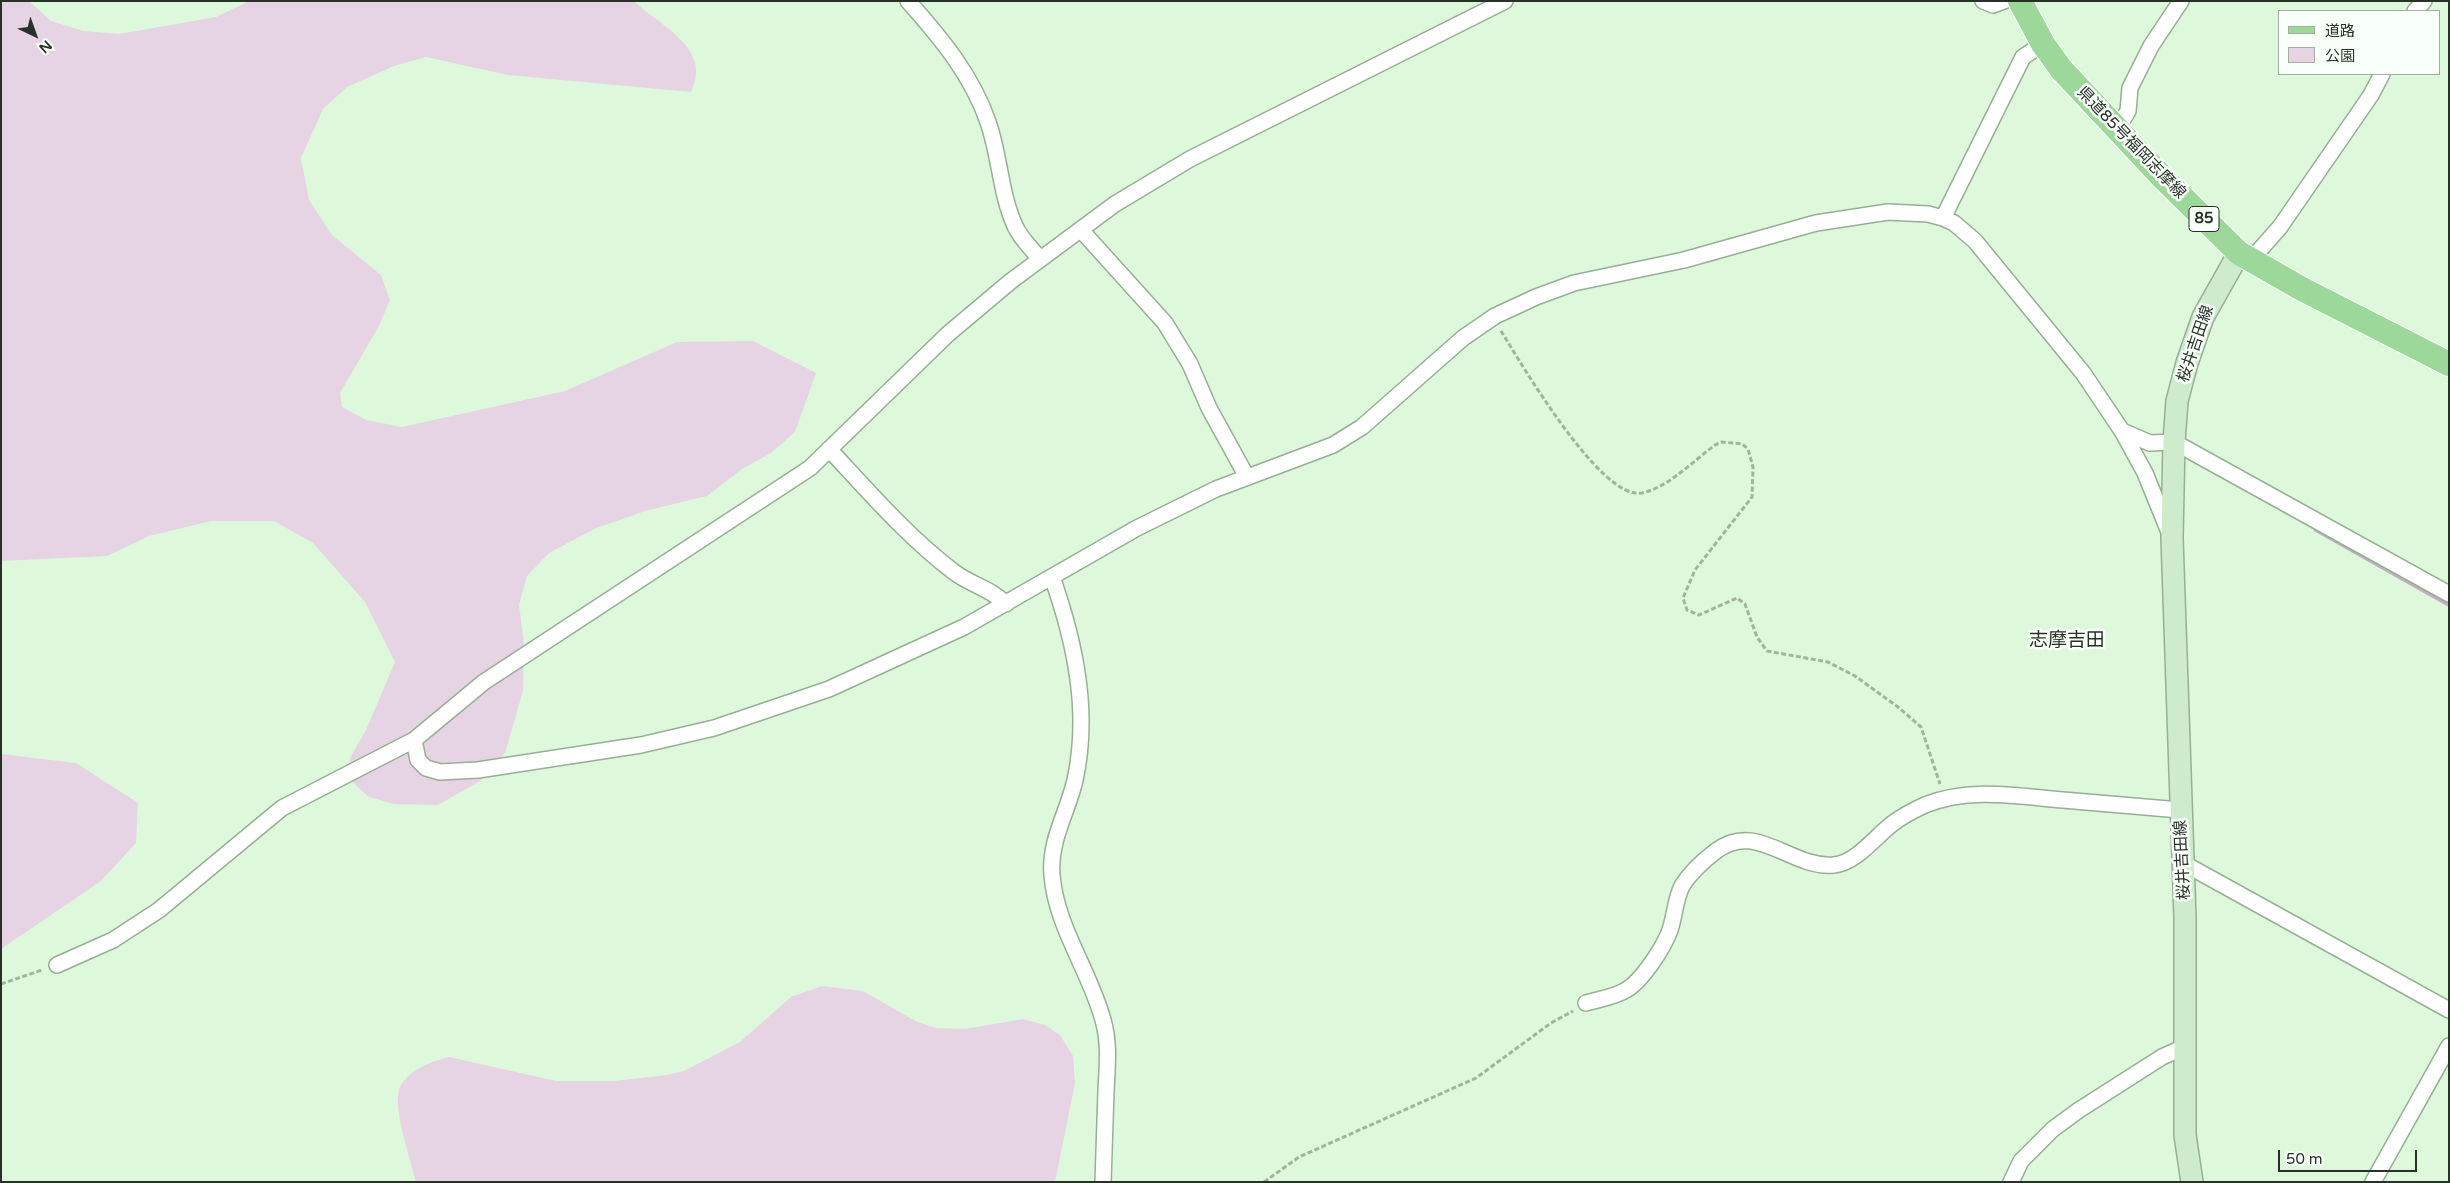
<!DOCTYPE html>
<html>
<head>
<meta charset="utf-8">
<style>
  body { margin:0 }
  #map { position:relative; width:2450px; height:1183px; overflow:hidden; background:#def8dc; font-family:"Varela Round","Noto Sans JP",sans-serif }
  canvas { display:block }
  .frame { position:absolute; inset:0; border:2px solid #283127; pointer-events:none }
  .legend { position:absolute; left:2278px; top:10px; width:162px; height:65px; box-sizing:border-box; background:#f9fff9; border:1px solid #a5ada5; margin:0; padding:6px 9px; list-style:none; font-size:15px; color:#283127 }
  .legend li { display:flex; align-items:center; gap:10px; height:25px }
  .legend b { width:25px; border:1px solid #a5ada5 }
  .north { position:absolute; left:10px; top:10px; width:50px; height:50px; -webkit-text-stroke:4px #f9fff9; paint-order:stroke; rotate:138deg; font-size:14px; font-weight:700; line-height:20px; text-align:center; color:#283127 }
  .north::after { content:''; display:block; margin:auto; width:18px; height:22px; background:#283127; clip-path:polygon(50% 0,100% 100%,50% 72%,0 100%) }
  .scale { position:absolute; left:2278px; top:1150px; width:139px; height:22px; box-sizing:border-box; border:2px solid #283127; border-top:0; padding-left:6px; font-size:15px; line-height:18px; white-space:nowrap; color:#283127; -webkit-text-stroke:4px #f9fff9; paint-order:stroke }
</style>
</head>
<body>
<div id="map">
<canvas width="2450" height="1183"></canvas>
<div class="frame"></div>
<ul class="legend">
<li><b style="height:6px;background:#9dd89b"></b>道路</li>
<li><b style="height:14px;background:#e6d4e4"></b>公園</li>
</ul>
<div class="north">N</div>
<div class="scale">50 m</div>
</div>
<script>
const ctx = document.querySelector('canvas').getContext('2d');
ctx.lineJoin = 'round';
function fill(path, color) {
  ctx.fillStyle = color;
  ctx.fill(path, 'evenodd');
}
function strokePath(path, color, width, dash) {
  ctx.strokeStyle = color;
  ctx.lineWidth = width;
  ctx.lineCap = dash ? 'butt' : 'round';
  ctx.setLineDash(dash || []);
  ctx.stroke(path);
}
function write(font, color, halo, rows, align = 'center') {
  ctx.font = font + ' "Varela Round","Noto Sans JP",sans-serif';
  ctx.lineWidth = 5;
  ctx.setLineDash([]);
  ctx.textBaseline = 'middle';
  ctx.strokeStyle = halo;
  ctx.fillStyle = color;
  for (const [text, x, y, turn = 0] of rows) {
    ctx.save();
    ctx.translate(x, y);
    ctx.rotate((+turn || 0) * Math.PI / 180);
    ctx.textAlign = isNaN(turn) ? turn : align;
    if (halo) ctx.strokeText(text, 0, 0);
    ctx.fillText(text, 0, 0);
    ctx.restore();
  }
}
fill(new Path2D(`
  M1 1H29L51 21 84 31 119 34 216 17 249 1H634C661 27 713 48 691 92L508 75 426 57 394 66 347 87 323 109 301 158 309 200 332 235 381 275 390 300 379 326 340 393 342 407 366 420 402 427 565 391 677 342 753 341 816 373 795 432 771 453 742 469 707 496 645 511 594 529 549 553 527 576 519 605 524 644 523 691 505 753 480 781 438 805 394 804 369 797 350 780V758L366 730 395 662 365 602 313 543 274 521H211L149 536 107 556 1 561Z
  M1 754 76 763 138 803 136 843 101 881 1 949Z
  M822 986 863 991 917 1022 936 1028 965 1029 1023 1019 1045 1025 1060 1035 1073 1056 1075 1083 1055 1182H416C411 1161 393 1110 399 1090 405 1071 432 1061 449 1057L556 1081H614L667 1075 684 1071 740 1042 791 997Z`), '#e6d4e4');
strokePath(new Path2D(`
  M2316 529 2449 604`), '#c5adc3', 5.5);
const minor = new Path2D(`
  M908 1C940 37 972 75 988 122 1000 156 1000 193 1015 226 1020 238 1032 249 1040 259
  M1983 1 1993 5 2004 1
  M2415 11 2424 1
  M2117 129 2128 111 2130 88 2151 46 2181 1
  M1943 218 2023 57 2043 44
  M1081 230 1165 323 1190 364 1209 408 1247 477
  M2250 261 2280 227 2371 95 2382 74
  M2122 431 2150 443 2174 442 2449 594
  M829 449C869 492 908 537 954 572 971 585 990 588 1006 604
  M1052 577C1075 642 1090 712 1075 780 1068 812 1049 840 1052 875 1056 927 1090 971 1103 1020 1110 1044 1107 1067 1106 1091 1105 1121 1104 1152 1103 1182
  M414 740 418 760 426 768 440 772 478 770 641 745 714 728 829 689 964 627 1137 528 1216 489 1333 445 1362 427 1463 338 1495 316 1536 297 1574 283 1684 260 1816 223 1888 212 1928 214 1943 218 1954 223 1975 241 2083 373 2122 431 2145 473 2169 532
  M2183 863 2449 1010
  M57 965 113 940 159 910 282 808 414 740 484 682 810 468 948 334 1011 281 1115 204 1190 159 1505 1
  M1586 1003C1599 999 1615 997 1626 990 1642 981 1664 947 1670 930 1675 915 1675 900 1682 886 1690 873 1704 860 1716 851 1757 820 1791 869 1834 865 1856 863 1875 837 1892 824 1901 817 1914 810 1925 805 1969 787 2017 796 2063 800 2102 803 2141 807 2180 810
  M2011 1182 2021 1161 2053 1129 2079 1110 2162 1057 2184 1047
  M2373 1182 2449 1046`);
const secondary = new Path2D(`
  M2192 1182 2185 1135V917L2172 538 2174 442 2177 401 2187 363 2203 317 2239 253`);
const primary = new Path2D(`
  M2020 1 2043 44 2061 69 2163 178 2239 253 2302 289 2449 364`);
strokePath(minor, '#97af95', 18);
strokePath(secondary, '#97af95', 24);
strokePath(primary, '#fff', 26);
strokePath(new Path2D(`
  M1501 331C1521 363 1601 501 1642 493 1669 487 1693 461 1715 445L1722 442 1742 444 1748 449 1753 467 1752 497 1695 570 1683 598 1687 610 1699 615 1737 598 1745 604 1757 637 1767 651 1828 662 1855 676 1898 707 1921 727 1940 784
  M1 984 42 970
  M1264 1182 1299 1157 1476 1078 1551 1023 1573 1011`), '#a0b49e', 3, [5, 2.5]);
strokePath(minor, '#fff', 15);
strokePath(secondary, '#ceeccd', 21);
strokePath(primary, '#9dd89b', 24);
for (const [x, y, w] of [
  [2204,219,30]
]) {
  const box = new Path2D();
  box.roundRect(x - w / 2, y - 12.5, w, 25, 4);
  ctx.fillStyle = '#f9fff9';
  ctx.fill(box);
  strokePath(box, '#283127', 1);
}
write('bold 15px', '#283127', null, [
  ["85",2204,219]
]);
write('16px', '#283127', '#f9fff9', [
  ["県道85号福岡志摩線",2131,143,46],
  ["桜井吉田線",2196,344,-71],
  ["桜井吉田線",2183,860,-93]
]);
write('19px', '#283127', '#f9fff9', [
  ["志摩吉田",2067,641]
]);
</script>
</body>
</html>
